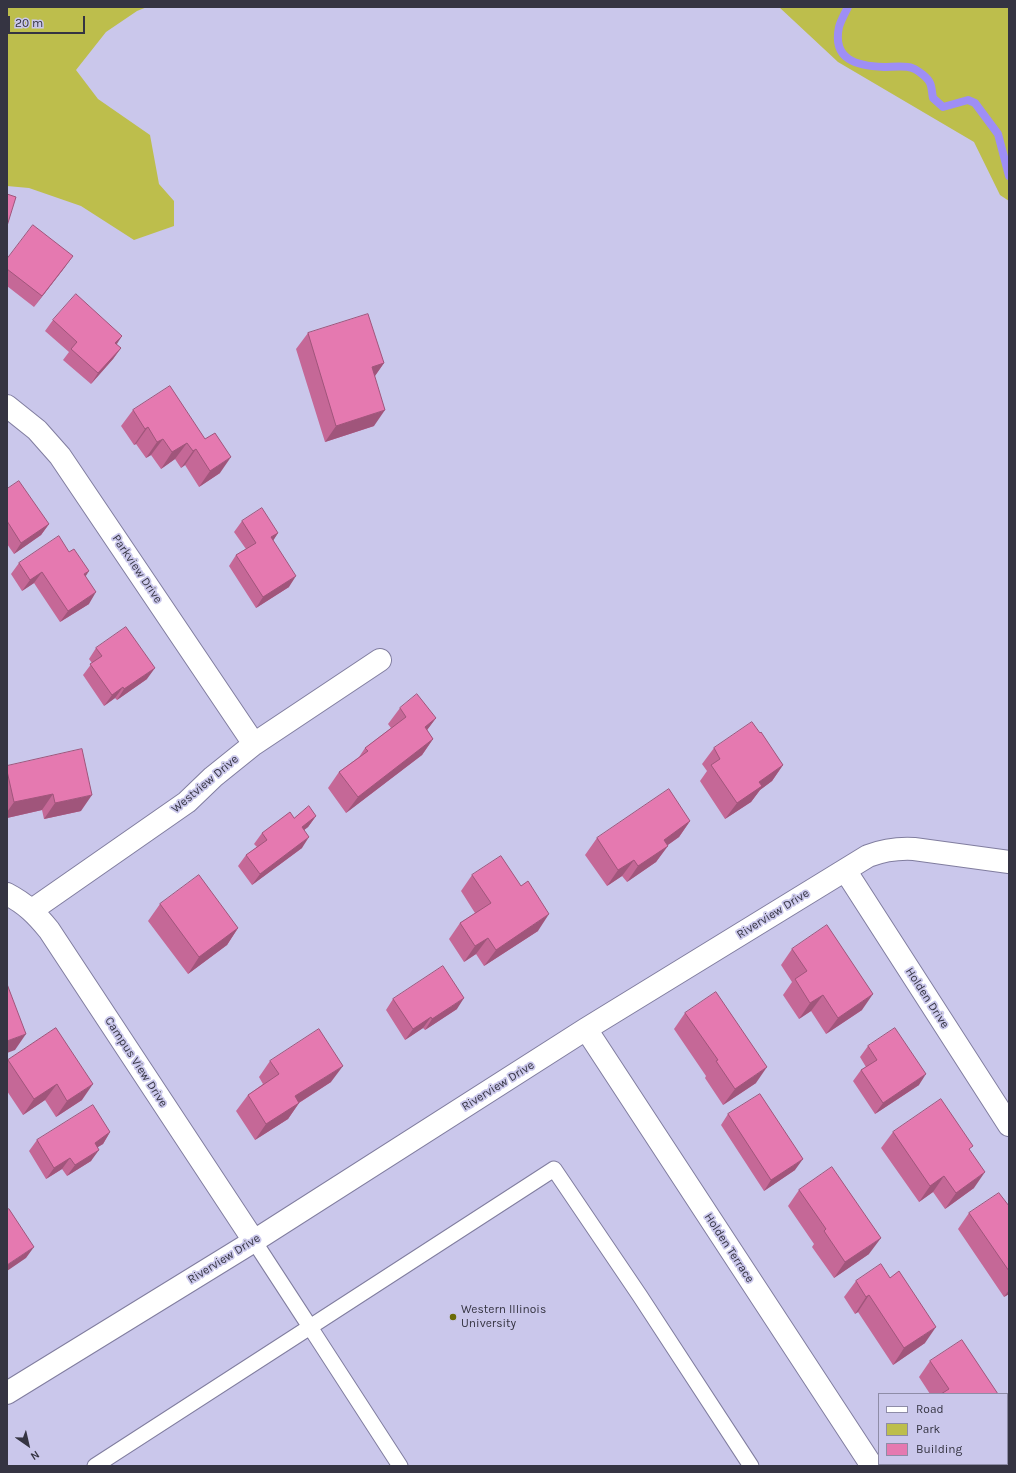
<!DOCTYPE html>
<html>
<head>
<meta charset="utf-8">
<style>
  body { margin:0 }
  #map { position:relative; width:1016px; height:1473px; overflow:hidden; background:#cac7eb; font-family:Karla,sans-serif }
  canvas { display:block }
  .frame { position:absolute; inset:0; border:8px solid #353442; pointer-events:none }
  .legend { position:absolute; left:878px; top:1393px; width:130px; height:72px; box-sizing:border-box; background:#cac7eb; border:1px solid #8e8ca7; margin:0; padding:5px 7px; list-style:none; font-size:12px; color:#353442 }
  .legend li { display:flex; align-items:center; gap:8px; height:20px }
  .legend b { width:20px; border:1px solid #8e8ca7 }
  .north { position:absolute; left:8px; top:1425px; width:40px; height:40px; -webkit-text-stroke:3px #cac7eb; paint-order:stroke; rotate:146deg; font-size:11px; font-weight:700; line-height:16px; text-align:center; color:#353442 }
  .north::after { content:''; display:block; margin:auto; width:14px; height:18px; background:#353442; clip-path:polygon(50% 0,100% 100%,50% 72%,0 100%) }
  .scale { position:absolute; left:8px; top:16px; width:77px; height:18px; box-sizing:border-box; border:2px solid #353442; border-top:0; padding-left:5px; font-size:12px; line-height:14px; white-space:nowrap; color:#353442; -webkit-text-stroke:3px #cac7eb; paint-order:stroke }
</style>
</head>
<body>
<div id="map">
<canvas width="1016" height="1473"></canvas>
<div class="frame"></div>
<ul class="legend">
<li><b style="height:5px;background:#fff"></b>Road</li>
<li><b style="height:11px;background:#bdbe4c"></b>Park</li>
<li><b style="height:11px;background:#e579b0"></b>Building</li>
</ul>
<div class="north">N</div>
<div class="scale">20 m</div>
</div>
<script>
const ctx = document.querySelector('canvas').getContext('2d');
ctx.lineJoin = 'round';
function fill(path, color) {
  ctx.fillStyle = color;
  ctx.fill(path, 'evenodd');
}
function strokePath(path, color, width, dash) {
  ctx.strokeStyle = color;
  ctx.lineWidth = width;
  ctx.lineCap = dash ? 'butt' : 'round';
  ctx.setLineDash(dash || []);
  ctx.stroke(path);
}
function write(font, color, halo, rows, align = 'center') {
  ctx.font = font + ' Karla,sans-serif';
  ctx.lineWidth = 3.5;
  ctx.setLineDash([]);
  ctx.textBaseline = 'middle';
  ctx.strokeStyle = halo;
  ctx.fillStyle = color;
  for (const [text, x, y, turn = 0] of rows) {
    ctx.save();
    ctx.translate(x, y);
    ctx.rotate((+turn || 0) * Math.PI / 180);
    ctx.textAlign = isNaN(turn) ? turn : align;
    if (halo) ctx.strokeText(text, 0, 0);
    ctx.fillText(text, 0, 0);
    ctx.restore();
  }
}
fill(new Path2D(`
  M7 7H147L137 11 106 32 76 70 98 99 150 135 159 184 174 201V226L134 240 81 206 29 188 7 186Z
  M779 7H1009V201L1000 195 974 142 838 62Z`), '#bdbe4c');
strokePath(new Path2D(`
  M848 7C845 13 841 20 839 27 832 60 857 66 884 67 891 67 906 65 912 68 918 70 928 78 930 83 932 87 932 94 933 98L943 107 968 100 975 103 998 134 1009 176`), '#9e8ef5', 8);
const lane = new Path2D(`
  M254 1241 310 1327 554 1169 640 1296 751 1466
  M95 1466 310 1327 400 1466`);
const street = new Path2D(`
  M7 406 37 430 60 456 254 744
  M845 870 1009 1125
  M7 894C26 904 36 914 49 930L254 1241
  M32 910 187 802 213 777 254 744 380 660
  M586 1029 872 1466
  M7 1393 254 1241 586 1029 868 856C884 850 897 848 914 849L1009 862`);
strokePath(lane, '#807d9f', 17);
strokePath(street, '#807d9f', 24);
strokePath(lane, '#fff', 15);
strokePath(street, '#fff', 22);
fill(new Path2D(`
  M7 259 65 267 34 307 7 286Z
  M53 320 122 336 116 344 121 348 113 359 91 384 63 360 69 352 45 331Z
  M308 333 384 363 375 376 374 426 325 442 296 349Z
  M133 410 205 439 220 473 199 487 185 465 181 468 175 459 161 469 151 455 146 458 136 444 134 445 121 426Z
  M7 489 49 524 41 535 14 554 7 544Z
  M242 521 278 533 273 540 289 587 256 608 229 566 236 555 246 549 234 532Z
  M19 563 86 576 89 604 60 622 34 583 22 591 11 574Z
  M96 648 147 679 117 700 115 698 104 706 83 675 92 663 89 659Z
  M400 708 436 718 427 730 433 739 422 755 346 813 328 788 339 772 359 757 365 748 391 728 388 724Z
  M760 733 783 765 772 781 760 790 751 802 725 819 700 781 707 771 702 764 714 748Z
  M7 766 81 811 44 819 42 810 7 818Z
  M316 816 308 827 304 830 302 848 252 885 238 866 246 855 257 847 254 844 262 833 294 818Z
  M690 821 679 837 668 845 656 862 627 882 622 876 607 886 585 855 597 838Z
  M472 875 538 931 484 966 476 954 464 962 449 939 460 923 475 913 461 891Z
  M160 904 238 928 227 945 188 974 148 921Z
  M792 949 862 1010 826 1034 811 1011 799 1019 783 995 792 982 781 965Z
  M393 999 457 1009 425 1030 423 1028 405 1040 386 1010Z
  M685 1013 756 1083 723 1105 705 1078 706 1076 674 1029Z
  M56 1028 82 1100 56 1117 45 1100 23 1115 7 1091V1062L8 1060Z
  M868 1046 919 1085 875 1114 853 1081 861 1070 866 1067 860 1057Z
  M270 1061 331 1082 299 1103 288 1119 255 1140 236 1111 248 1095 263 1084 259 1077Z
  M728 1114 795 1170 764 1191 721 1125Z
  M110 1132 103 1144 97 1147 91 1161 67 1176 62 1169 46 1179 29 1151 37 1140Z
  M893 1132 970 1150 974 1188 945 1209 933 1192 919 1202 881 1148Z
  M799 1190 869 1254 834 1278 812 1247 814 1244 788 1206Z
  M1009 1206V1294L1004 1297 958 1229 969 1213Z
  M890 1278 925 1343 893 1365 858 1312 855 1314 844 1297 856 1281Z
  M930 1361 998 1394H930L919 1377Z
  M966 1464H1007L1009 1466H965Z`), '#c56897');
fill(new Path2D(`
  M73 256 65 267 34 307 42 296Z
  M122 336 115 347V343Z
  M121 348 113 359 91 384 98 373Z
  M384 363 372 380V367Z
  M385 410 374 426 325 442 336 426Z
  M148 427 136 444 134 445 145 429Z
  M163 439 151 455 146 458 157 442Z
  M187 443 175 459 161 469 172 452Z
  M196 449 185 465 181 468 193 451Z
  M231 457 220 473 199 487 210 471Z
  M49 524 41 535 14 554 21 543Z
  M278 533 271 544V537Z
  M89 571 82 582 84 574Z
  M42 572 34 583 22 591 30 580Z
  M296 576 289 587 256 608 263 597Z
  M96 592 89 604 60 622 68 611Z
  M155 668 147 679 117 700 124 689Z
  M123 687 115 698 104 706 112 695Z
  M436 718 424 734 425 727Z
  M433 739 422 755 346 813 358 797Z
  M783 765 772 781 760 790 751 802 725 819 737 803 759 782Z
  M53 794 42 810 7 818V812L14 802Z
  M92 795 81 811 44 819 55 803Z
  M316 816 308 827 294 838 302 827Z
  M690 821 679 837 652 856 664 840Z
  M309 837 302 848 252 885 260 874Z
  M668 846 656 862 627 882 638 866Z
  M634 860 622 876 607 886 618 870Z
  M549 914 538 931 484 966 496 950Z
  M238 928 227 945 188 974 199 957Z
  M488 938 476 954 464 962 475 946Z
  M873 994 862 1010 826 1034 838 1018Z
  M823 995 811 1011 799 1019 810 1003Z
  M464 998 457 1009 425 1030 432 1019Z
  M431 1017 423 1028 405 1040 413 1029Z
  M26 1034 15 1050 7 1053V1041Z
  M343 1066 331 1082 283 1113 295 1096Z
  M767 1067 756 1083 723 1105 735 1089Z
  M926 1074 919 1085 875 1114 883 1103Z
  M57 1084 45 1100 23 1115 34 1099Z
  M93 1084 82 1100 56 1117 67 1101Z
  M299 1103 288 1119 255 1140 266 1124Z
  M110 1132 103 1144 87 1154 95 1143Z
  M99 1150 91 1161 67 1176 75 1165Z
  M70 1158 62 1169 46 1179 54 1168Z
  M803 1159 795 1170 764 1191 771 1180Z
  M985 1172 974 1188 945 1209 956 1193Z
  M944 1176 933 1192 919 1202 930 1186Z
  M881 1238 869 1254 834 1278 845 1262Z
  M34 1247 26 1258 7 1271V1265Z
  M1009 1290V1294L1004 1297Z
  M869 1295 858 1312 855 1314 866 1297Z
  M936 1327 925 1343 893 1365 904 1348Z`), '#a0557b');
const building = new Path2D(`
  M7 194 16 197 7 226Z
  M33 225 73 256 42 296 7 269V259Z
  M76 294 122 336 115 343 121 348 98 373 71 349 77 342 53 320Z
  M368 314 384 363 372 367 385 410 336 426 308 333Z
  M170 386 205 439 215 433 231 457 210 471 196 449 193 451 187 443 172 452 163 439 157 442 148 427 145 429 133 410Z
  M19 481 49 524 21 543 7 521V489Z
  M262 508 278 533 271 537 296 576 263 597 236 555 256 543 242 521Z
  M59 536 69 552 74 549 89 571 84 574 96 592 68 611 42 572 30 580 19 563Z
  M126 627 155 668 124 689 123 687 112 695 90 664 102 656 96 648Z
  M417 694 436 718 425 727 433 739 358 797 339 772 368 751 365 748 406 717 400 708Z
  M752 722 760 733 761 732 783 765 759 782 762 786 737 803 711 765 720 759 714 748Z
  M82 749 92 795 55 803 53 794 14 802 7 771V766Z
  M669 789 690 821 664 840 668 846 638 866 634 860 618 870 597 838Z
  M309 806 316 816 302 827 309 837 260 874 246 855 267 840 262 833 290 812 294 818Z
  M501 856 521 886 528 881 549 914 496 950 488 938 475 946 460 923 491 903 472 875Z
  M199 875 238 928 199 957 160 904Z
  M827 925 873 994 838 1018 823 995 810 1003 795 979 807 971 792 949Z
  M443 966 464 998 432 1019 431 1017 413 1029 393 999Z
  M7 984 26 1034 7 1041Z
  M716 992 767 1067 735 1089 716 1061 718 1060 685 1013Z
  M56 1028 93 1084 67 1101 57 1084 34 1099 8 1060Z
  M895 1028 926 1074 883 1103 861 1070 877 1060 868 1046Z
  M319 1029 343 1066 295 1096 299 1103 266 1124 248 1095 279 1074 270 1061Z
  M760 1094 803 1159 771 1180 728 1114Z
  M941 1099 973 1146 969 1149 985 1172 956 1193 944 1176 930 1186 893 1132Z
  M93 1105 110 1132 95 1143 99 1150 75 1165 70 1158 54 1168 37 1140Z
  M832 1167 881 1238 845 1262 824 1231 826 1229 799 1190Z
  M999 1193 1009 1206V1271L969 1213Z
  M9 1209 34 1247 7 1265V1210Z
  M881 1264 890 1278 899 1271 936 1327 904 1348 869 1295 866 1297 856 1281Z
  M962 1340 998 1394H941L949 1389 930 1361Z
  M1008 1430 1009 1431V1466H982L981 1464H1007V1431Z`);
fill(building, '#e579b0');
strokePath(building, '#a0557b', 1);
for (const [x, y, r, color] of [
  [453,1317,4,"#6b6b08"]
]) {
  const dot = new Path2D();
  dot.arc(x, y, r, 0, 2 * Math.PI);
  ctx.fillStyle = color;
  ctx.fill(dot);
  strokePath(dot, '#cac7eb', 1.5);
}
write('12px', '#353442', '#cac7eb', [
  ["Parkview Drive",137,569,56],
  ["Westview Drive",205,784,-40],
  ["Riverview Drive",773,914,-32],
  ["Holden Drive",927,998,57],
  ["Campus View Drive",136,1062,57],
  ["Riverview Drive",498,1086,-32],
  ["Holden Terrace",729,1248,57],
  ["Riverview Drive",224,1259,-32]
]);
write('12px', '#353442', '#cac7eb', [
  ["Western Illinois",461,1310],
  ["University",461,1324]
], 'left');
</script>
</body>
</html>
